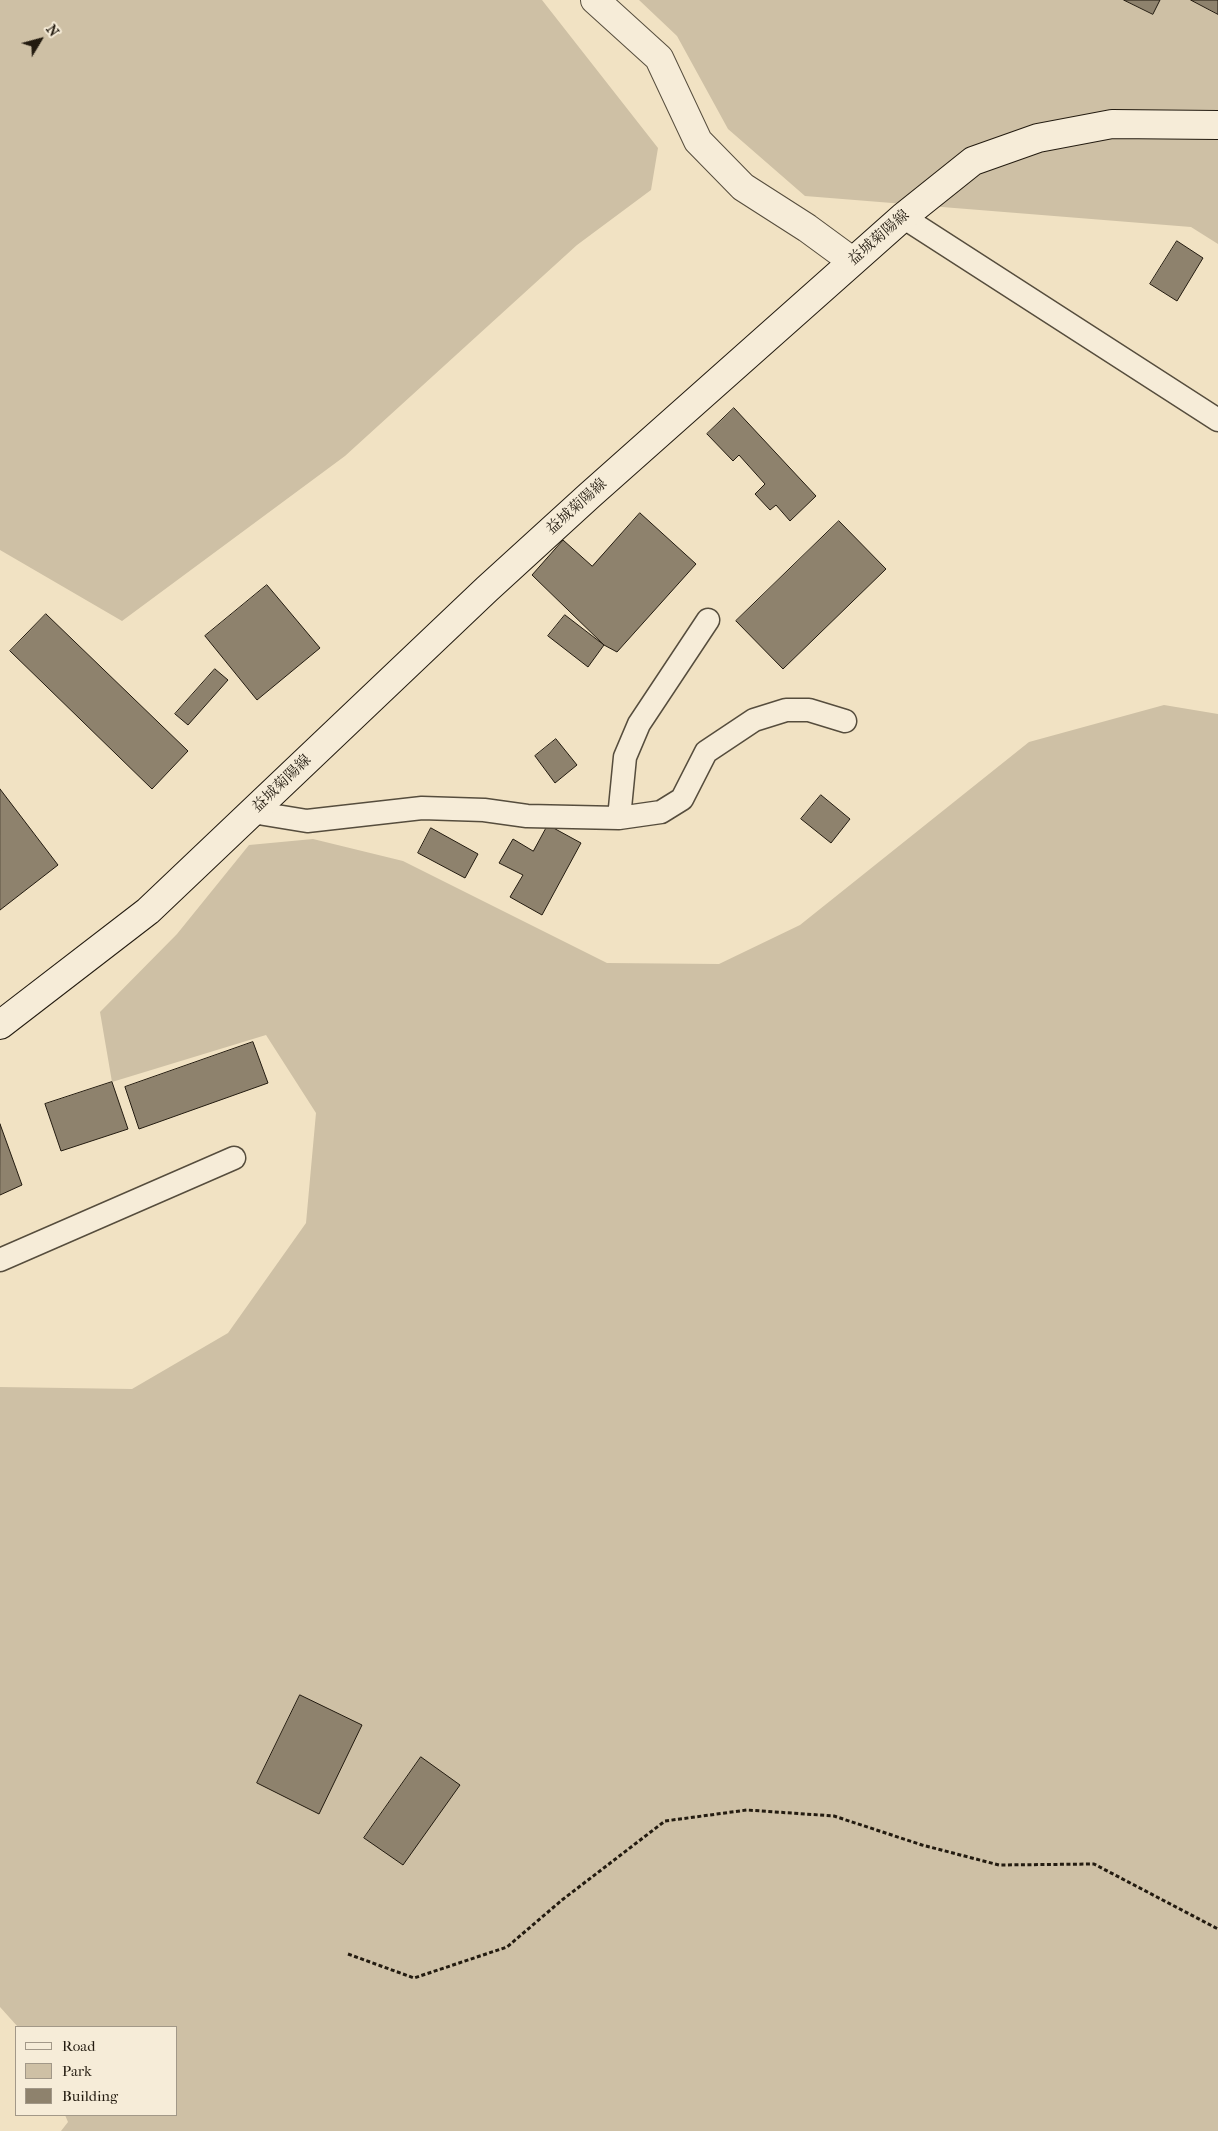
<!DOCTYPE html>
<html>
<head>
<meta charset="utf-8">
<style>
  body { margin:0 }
  #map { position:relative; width:1218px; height:2131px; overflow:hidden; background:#f1e2c3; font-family:"IM FELL French Canon",serif }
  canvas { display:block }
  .legend { position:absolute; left:15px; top:2026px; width:162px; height:90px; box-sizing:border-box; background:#f6ecd8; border:1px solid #a29888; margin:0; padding:6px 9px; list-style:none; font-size:15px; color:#231b10 }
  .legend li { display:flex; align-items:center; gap:10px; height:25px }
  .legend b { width:25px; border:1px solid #a29888 }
  .north { position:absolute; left:15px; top:15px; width:50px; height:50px; -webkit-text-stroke:4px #f6ecd8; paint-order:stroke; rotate:53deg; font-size:14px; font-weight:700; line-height:20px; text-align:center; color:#231b10 }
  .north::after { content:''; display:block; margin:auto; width:18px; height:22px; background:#231b10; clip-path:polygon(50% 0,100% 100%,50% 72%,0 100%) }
</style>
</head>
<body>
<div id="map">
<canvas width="1218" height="2131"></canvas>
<ul class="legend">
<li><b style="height:6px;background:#f6ecd8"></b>Road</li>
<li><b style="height:14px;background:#cec0a5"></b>Park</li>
<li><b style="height:14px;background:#8e826d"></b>Building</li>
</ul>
<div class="north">N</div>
</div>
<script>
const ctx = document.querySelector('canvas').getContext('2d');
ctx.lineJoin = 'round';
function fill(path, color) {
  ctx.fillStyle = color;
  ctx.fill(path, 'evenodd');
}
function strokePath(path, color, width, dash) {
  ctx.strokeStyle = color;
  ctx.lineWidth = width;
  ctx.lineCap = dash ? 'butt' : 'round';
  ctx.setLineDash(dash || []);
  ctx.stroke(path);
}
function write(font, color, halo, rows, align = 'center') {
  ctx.font = font + ' "IM FELL French Canon","Noto Serif JP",serif';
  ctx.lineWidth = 5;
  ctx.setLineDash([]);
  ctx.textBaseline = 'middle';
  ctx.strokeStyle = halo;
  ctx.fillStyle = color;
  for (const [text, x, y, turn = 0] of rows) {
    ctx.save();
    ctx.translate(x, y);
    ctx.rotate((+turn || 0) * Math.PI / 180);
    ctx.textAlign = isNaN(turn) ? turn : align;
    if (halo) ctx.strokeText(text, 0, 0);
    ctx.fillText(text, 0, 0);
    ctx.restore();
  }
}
fill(new Path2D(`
  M0 0H542L658 148 651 190 577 245 345 456 122 621 0 550Z
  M639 0H1218V244L1191 227 805 196 728 129 677 36Z
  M1164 705 1218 714V2131H61L68 2122 65 2115H176V2027H18L0 2007V1387L132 1389 228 1333 306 1223 316 1113 266 1035 112 1082 100 1012 177 934 249 845 313 839 403 861 607 963 719 964 800 925 1029 742Z`), '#cec0a5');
const building = new Path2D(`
  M1124 0H1160L1153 14Z
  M1191 0H1218V14Z
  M1177 241 1203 258 1177 301 1150 284Z
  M734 408 816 496 790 521 776 505 770 510 755 494 765 484 739 455 733 461 707 434Z
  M640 513 696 564 617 652 604 645 532 575 563 540 592 566Z
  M839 521 886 569 783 669 736 621Z
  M267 585 320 648 257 700 205 636Z
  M46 614 188 751 152 789 10 651Z
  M565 615 604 645 588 667 548 636Z
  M215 669 228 680 188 725 175 714Z
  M556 739 577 765 555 783 535 756Z
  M0 789 58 865 0 910Z
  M821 795 850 819 831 843 801 819Z
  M548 825 581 843 542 915 510 897 523 875 499 863 513 839 533 851Z
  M431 828 478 854 465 878 418 853Z
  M253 1042 268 1083 139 1129 125 1087Z
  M112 1082 128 1129 61 1151 45 1104Z
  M0 1124 22 1185 0 1195Z
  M300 1695 362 1725 319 1814 257 1783Z
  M421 1757 460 1785 403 1865 364 1838Z`);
fill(building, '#8e826d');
strokePath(building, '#231b10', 1);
const lane = new Path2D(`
  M903 217 1218 420
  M252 812 307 821 422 808 484 810 527 816 619 818 661 812 682 799 706 752 754 720 786 710H809L845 721
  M619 818 625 757 639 724 708 620
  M0 1260 234 1158`);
const street = new Path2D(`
  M595 0 659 58 698 141 743 187 807 228 852 261`);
const secondary = new Path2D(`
  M0 1025 148 911 487 589 590 495 903 217 973 161 1038 138 1112 124 1218 125`);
strokePath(lane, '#564d3d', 25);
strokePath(street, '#564d3d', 30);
strokePath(secondary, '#231b10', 30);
strokePath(new Path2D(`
  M348 1954 414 1978 507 1947 562 1900 665 1821 747 1810 834 1816 922 1845 999 1865 1094 1864 1218 1929`), '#231b10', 3, [4, 2.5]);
strokePath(lane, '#f6ecd8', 22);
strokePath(street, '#f6ecd8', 28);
strokePath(secondary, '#f6ecd8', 28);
write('15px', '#231b10', '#f6ecd8', [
  ["益城菊陽線",879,238,-41],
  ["益城菊陽線",577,507,-42],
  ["益城菊陽線",282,784,-44]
]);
</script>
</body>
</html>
